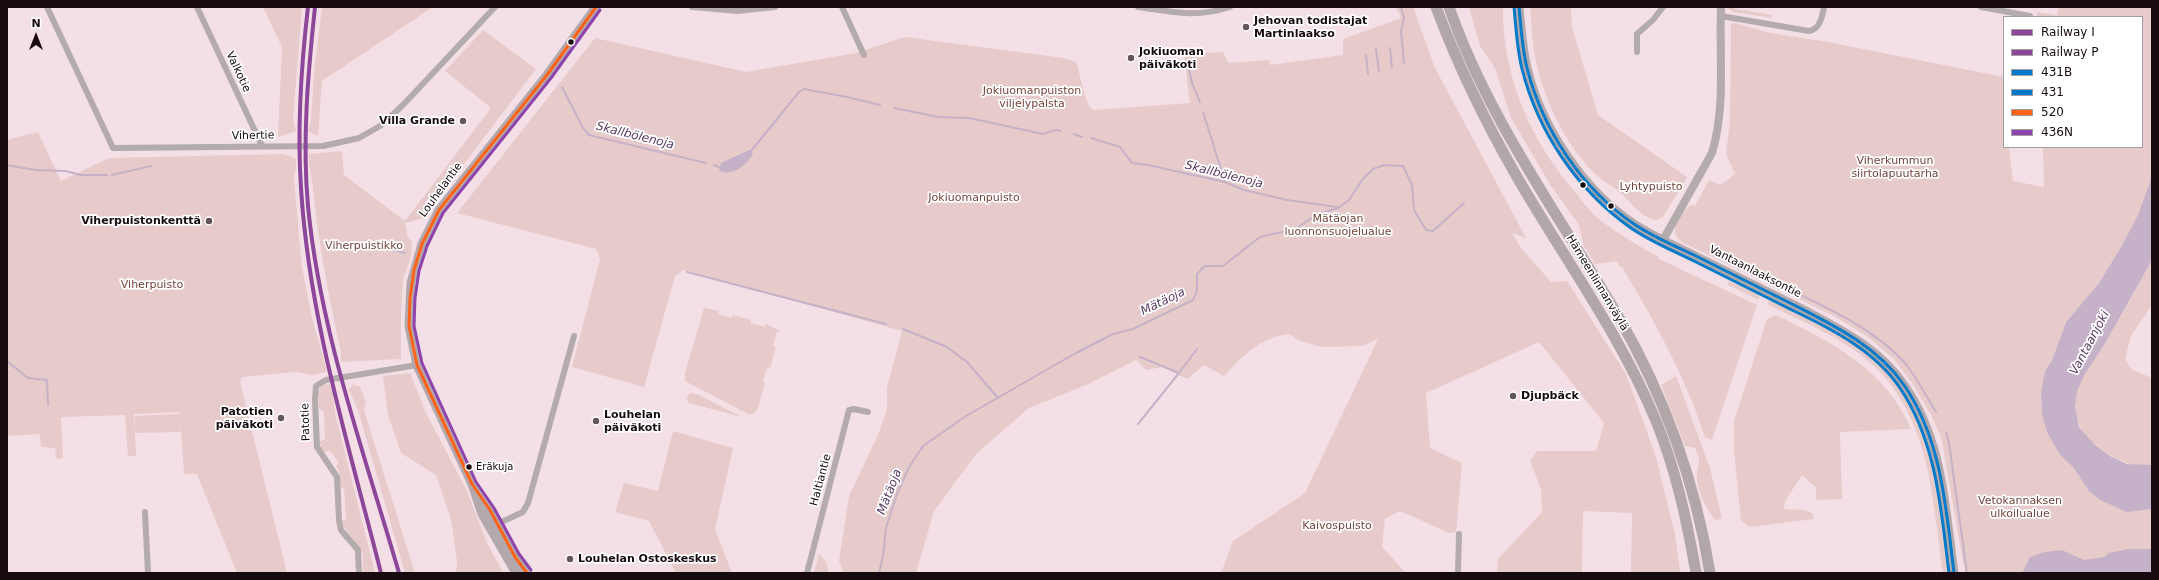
<!DOCTYPE html>
<html>
<head>
<meta charset="utf-8">
<style>
  body { margin:0 }
  #map { position:relative; width:2159px; height:580px; overflow:hidden; background:#f4dfe7; font-family:"DejaVu Sans",sans-serif }
  canvas { display:block }
  .frame { position:absolute; inset:0; border:8px solid #170b10; pointer-events:none }
  .legend { position:absolute; left:2003px; top:16px; width:140px; height:132px; box-sizing:border-box; background:#fff; border:1px solid #a29d9f; margin:0; padding:5px 7px; list-style:none; font-size:12px; color:#170b10 }
  .legend li { display:flex; align-items:center; gap:8px; height:20px }
  .legend b { width:20px; border:1px solid #a29d9f }
  .north { position:absolute; left:16px; top:16px; width:40px; height:40px; -webkit-text-stroke:3px #fff; paint-order:stroke; rotate:0deg; font-size:11px; font-weight:700; line-height:16px; text-align:center; color:#170b10 }
  .north::after { content:''; display:block; margin:auto; width:14px; height:18px; background:#170b10; clip-path:polygon(50% 0,100% 100%,50% 72%,0 100%) }
</style>
</head>
<body>
<div id="map">
<canvas width="2159" height="580"></canvas>
<div class="frame"></div>
<ul class="legend">
<li><b style="height:5px;background:#8c4799"></b>Railway I</li>
<li><b style="height:5px;background:#8c4799"></b>Railway P</li>
<li><b style="height:5px;background:#007ac9"></b>431B</li>
<li><b style="height:5px;background:#007ac9"></b>431</li>
<li><b style="height:5px;background:#ff6319"></b>520</li>
<li><b style="height:5px;background:#8e44ad"></b>436N</li>
</ul>
<div class="north">N</div>
</div>
<script>
const ctx = document.querySelector('canvas').getContext('2d');
ctx.lineJoin = 'round';
function fill(path, color) {
  ctx.fillStyle = color;
  ctx.fill(path, 'evenodd');
}
function strokePath(path, color, width, dash) {
  ctx.strokeStyle = color;
  ctx.lineWidth = width;
  ctx.lineCap = dash ? 'butt' : 'round';
  ctx.setLineDash(dash || []);
  ctx.stroke(path);
}
function write(font, color, halo, rows, align = 'center') {
  ctx.font = font + ' "DejaVu Sans",sans-serif';
  ctx.lineWidth = 3.5;
  ctx.setLineDash([]);
  ctx.textBaseline = 'middle';
  ctx.strokeStyle = halo;
  ctx.fillStyle = color;
  for (const [text, x, y, turn = 0] of rows) {
    ctx.save();
    ctx.translate(x, y);
    ctx.rotate((+turn || 0) * Math.PI / 180);
    ctx.textAlign = isNaN(turn) ? turn : align;
    if (halo) ctx.strokeText(text, 0, 0);
    ctx.fillText(text, 0, 0);
    ctx.restore();
  }
}
fill(new Path2D(`
  M263 7H302L293 119 296 131 278 137 282 47Z
  M322 7H433L322 81 318 136 308 131 311 120 314 71Z
  M1396 7H1413L1435 68 1526 238 1512 233 1521 248 1551 282 1567 281 1626 374 1656 457 1675 534 1680 573H1631L1632 513 1583 511 1582 573H1497L1498 559 1542 512 1541 489 1530 461 1537 451H1596L1604 423 1539 342 1426 393 1430 448 1462 463 1456 532 1449 533 1400 511 1385 519 1382 547 1406 573H1221L1233 541 1305 493 1378 339 1363 346 1322 347 1300 341 1289 334C1260 337 1243 356 1224 376L1204 365 1187 379 1162 367 1146 370 1136 360 1086 385 1029 408 977 453 934 511 916 573H844L839 561 849 496 878 435 887 409V388L902 331 683 270 675 276 644 387 572 367 600 259 596 249 457 213 595 38 746 72 856 53 905 37 1064 58 1076 62C1081 75 1083 101 1093 110L1190 103 1184 54 1223 52 1228 63 1269 60 1270 65 1343 55V39L1401 18Z
  M1469 7H1503C1502 76 1531 142 1576 193 1583 202 1590 212 1599 219 1614 231 1638 246 1659 257L1657 258 1757 305 1712 440 1705 437C1685 376 1655 322 1622 267H1620L1617 261 1595 264 1584 246 1578 223 1551 186 1511 118 1495 68 1480 46Z
  M1530 7H1571L1572 27 1598 115 1687 177 1663 217 1656 220C1638 217 1630 199 1616 189 1611 185 1605 183 1601 179 1565 149 1538 89 1533 43 1531 31 1532 19 1530 7Z
  M1726 7 1772 15V18L1733 12Z
  M2059 7H2152V176L2138 215 2121 247 2099 283 2066 322 2052 360 2045 371 2041 392 2042 415 2060 455 2073 467 2080 478 2127 511 2152 509V573H1965L1941 437 1931 415 1912 383 1894 359 1868 337 1836 317 1682 242C1666 231 1681 215 1690 205L1695 206 1709 180 1721 185 1735 174 1726 154 1730 121 1731 24 1735 23 1770 33 1823 41 2004 77V147H2009L2013 181 2044 187 2043 147H2142V17H2036L2037 12 2057 15Z
  M483 30 536 69 423 218 405 223 408 238 412 241 411 257 403 279 401 315V359L341 362V352C329 297 318 243 313 188 312 176 308 166 309 154L342 151 344 175 405 221 491 108 445 71Z
  M38 132 61 181 109 158 284 154 296 159V167L294 179 302 267 311 314 327 372 312 375 295 372 242 377 240 382 287 573H237L197 474H184L180 412 134 414 136 456H128L125 415 61 417 63 458 56 459 55 448 41 447 40 434 7 436V140Z
  M2152 260V305L2131 336 2125 359 2131 369 2152 378V465C2132 468 2115 459 2099 448 2085 438 2076 424 2075 407 2073 382 2096 360 2107 340 2123 313 2137 287 2152 260Z
  M1728 281 1756 292 1759 295V300L1728 285Z
  M1771 300C1786 304 1813 320 1828 328 1936 387 1933 464 1949 573H1943C1931 491 1930 402 1854 350 1828 332 1797 319 1769 305L1768 302Z
  M704 308 719 311 718 314 732 318 733 315 751 320V323L765 327 766 324 779 330V333L777 332 773 346 776 347 770 368 767 367 763 381 765 382 758 408 753 414H748L685 381V373Z
  M1776 315C1831 342 1886 369 1911 429L1840 432 1842 499 1816 500V488L1802 475 1785 501 1784 509 1803 510 1812 513 1814 519 1749 527 1741 520 1734 451V421L1767 319Z
  M410 373 426 413 467 491 487 543 503 573H456L457 561 451 519 436 475 401 453 388 415 383 376Z
  M1676 376 1710 468 1722 519 1715 520C1706 507 1698 495 1697 478 1697 463 1703 465 1695 448L1685 446 1661 385Z
  M329 384 333 392 335 413 375 573H363V554L343 525 342 520H346L344 488H340L339 472 336 466 339 462 329 450 325 453 321 448 320 441 325 439 324 412 319 408 318 394 321 386Z
  M353 384 360 387 366 402 364 409 366 417 415 573H405L358 410 349 390Z
  M690 393 697 394 742 417 689 403 686 399Z
  M180 414 181 432 135 433V416Z
  M673 431 733 448 715 529 732 573H676L649 521 615 512 624 483 658 491Z
  M819 554 826 562 829 573H814Z`), '#e7cbca');
fill(new Path2D(`
  M749 150 753 153C748 165 731 178 719 170L721 163Z
  M2152 176V260L2106 342 2085 374 2077 391 2075 407 2079 427 2095 445 2110 456 2127 464 2152 465V509L2127 512 2100 500 2089 491 2073 467 2060 455 2047 432 2042 415 2041 392 2045 371 2052 360 2066 322 2099 283 2121 247 2138 215Z
  M2128 549H2152V573H2022L2030 557 2045 552 2062 550 2084 560 2104 557 2109 553Z`), '#c6b2c8');
strokePath(new Path2D(`
  M1401 7 1404 18 1401 31 1404 63
  M1390 48 1392 68
  M1376 49 1379 71
  M1366 55 1368 74
  M1187 60 1192 83 1200 102
  M562 87 583 128 589 135 706 163
  M894 108 938 117 969 118 1043 134 1056 130 1061 131
  M1203 112 1225 182
  M1074 134 1082 137
  M1091 138 1120 147 1132 163 1148 165 1225 182 1244 190 1287 200 1337 207
  M751 151 799 92 804 89 847 97 880 105
  M7 165 35 170 65 171 81 175H107
  M714 165 719 167
  M112 175 151 166
  M343 244 382 247 405 253
  M687 272 886 324
  M1778 284C1822 306 1872 326 1905 363 1917 378 1926 396 1936 412
  M903 329 947 347 967 362 998 398
  M7 361 28 378 47 380 48 405
  M1179 373 1197 349
  M1138 424 1179 373 1140 357
  M1946 432 1949 443 1967 573
  M879 573 883 556 886 528 897 494 909 467 923 446 966 416 1076 353 1113 334 1133 329 1193 300 1197 291V274L1205 266H1223L1260 237 1295 229 1318 214 1338 208 1349 200 1362 180 1373 169 1384 165 1403 166 1412 185 1414 210 1426 230 1433 231 1464 203`), '#c6b2c8', 2);
strokePath(new Path2D(`
  M47 7 113 148 323 146 359 138 380 126 402 106 495 7
  M197 7 262 146
  M692 7 738 11 775 7
  M842 7 864 55
  M1138 7C1172 12 1196 18 1230 7
  M1981 7 2030 16
  M1721 16 1809 31C1820 29 1822 17 1824 7
  M1637 52V34L1653 20 1663 7
  M145 512 148 573
  M495 525 523 512 528 503 574 336
  M359 573 358 550 341 530 339 520 337 477 317 447 315 400 316 386 326 380 417 365
  M807 573 849 410 854 409 868 412
  M1458 573 1459 534`), '#b3abac', 6);
strokePath(new Path2D(`
  M1663 240 1712 153C1726 106 1719 55 1721 7`), '#b3abac', 8);
strokePath(new Path2D(`
  M1519 7C1521 27 1522 48 1527 68 1541 127 1584 191 1634 224 1652 236 1673 245 1693 255 1728 272 1764 290 1800 308 1839 329 1878 347 1904 385 1943 440 1945 508 1954 573
  M479 493 490 510 515 557 527 573
  M516 573 482 514 472 484 417 365 409 326 411 283 422 244 439 210 547 75 596 7`), '#b3a9ac', 9);
strokePath(new Path2D(`
  M1436 7C1458 66 1486 123 1517 177 1564 258 1620 334 1656 421 1676 470 1687 521 1696 573
  M1449 7C1488 119 1559 215 1618 316 1665 397 1695 480 1710 573`), '#b1a6a8', 11);
strokePath(new Path2D(`
  M1519 7C1521 27 1522 48 1527 68 1543 130 1581 188 1634 224 1653 237 1675 246 1696 256 1728 272 1760 288 1792 304 1833 325 1877 346 1904 385 1942 440 1946 509 1954 573`), '#007ac9', 3);
strokePath(new Path2D(`
  M1514 7C1516 28 1517 49 1522 69 1538 132 1577 190 1631 228 1651 242 1674 251 1696 262 1728 278 1760 294 1792 310 1832 329 1875 351 1900 388 1937 443 1941 510 1949 573`), '#007ac9', 3);
strokePath(new Path2D(`
  M527 573 515 557 490 510 472 484 417 365 409 326 410 298 414 270 422 244 439 210 547 75 596 7`), '#ff6319', 3);
strokePath(new Path2D(`
  M531 570 519 554 494 508 476 482 422 363 414 326 415 298 419 271 427 246 443 213 551 78 600 10`), '#8e44ad', 3);
strokePath(new Path2D(`
  M315 7C308 73 302 140 308 206 320 332 364 452 399 573`), '#8c4799', 4);
strokePath(new Path2D(`
  M308 7C301 67 297 128 301 188 309 319 349 446 381 573`), '#8c4799', 4);
for (const [x, y, r, color] of [
  [1246,27,4,"#64555b"],
  [571,42,3.5,"#170b10"],
  [1131,58,4,"#64555b"],
  [463,121,4,"#64555b"],
  [1583,185,3.5,"#170b10"],
  [1611,206,3.5,"#170b10"],
  [209,221,4,"#64555b"],
  [1513,396,4,"#64555b"],
  [281,418,4,"#64555b"],
  [596,421,4,"#64555b"],
  [469,467,3.5,"#170b10"],
  [570,559,4,"#64555b"]
]) {
  const dot = new Path2D();
  dot.arc(x, y, r, 0, 2 * Math.PI);
  ctx.fillStyle = color;
  ctx.fill(dot);
  strokePath(dot, '#fff', 1.5);
}
write('10px', '#170b10', '#fff', [
  ["Eräkuja",476,467]
], 'left');
write('bold 11px', '#170b10', '#fff', [
  ["Jehovan todistajat",1254,21],
  ["Martinlaakso",1254,34],
  ["Jokiuoman",1139,52],
  ["päiväkoti",1139,65],
  ["Villa Grande",455,121,"right"],
  ["Viherpuistonkenttä",201,221,"right"],
  ["Djupbäck",1521,396],
  ["Patotien",273,412,"right"],
  ["päiväkoti",273,425,"right"],
  ["Louhelan",604,415],
  ["päiväkoti",604,428],
  ["Louhelan Ostoskeskus",578,559]
], 'left');
write('11px', '#170b10', '#fff', [
  ["Valkotie",238,72,65],
  ["Vihertie",253,136,-1],
  ["Louhelantie",441,190,-54],
  ["Vantaanlaaksontie",1755,272,27],
  ["Hämeenlinnanväylä",1597,283,59],
  ["Patotie",306,422,-92],
  ["Haltiantie",821,480,-75]
]);
write('11px', '#78453a', '#fff', [
  ["Jokiuomanpuiston",1032,91],
  ["viljelypalsta",1032,104],
  ["Viherkummun",1895,161],
  ["siirtolapuutarha",1895,174],
  ["Lyhtypuisto",1651,187],
  ["Jokiuomanpuisto",974,198],
  ["Mätäojan",1338,219],
  ["luonnonsuojelualue",1338,232],
  ["Viherpuistikko",364,246],
  ["Viherpuisto",152,285],
  ["Vetokannaksen",2020,501],
  ["ulkoilualue",2020,514],
  ["Kaivospuisto",1337,526]
]);
write('italic 12px', '#5a3d64', '#fff', [
  ["Skallbölenoja",635,136,14],
  ["Skallbölenoja",1224,175,14],
  ["Mätäoja",1163,302,-26],
  ["Vantaanjoki",2090,343,-62],
  ["Mätäoja",890,492,-69]
]);
</script>
</body>
</html>
